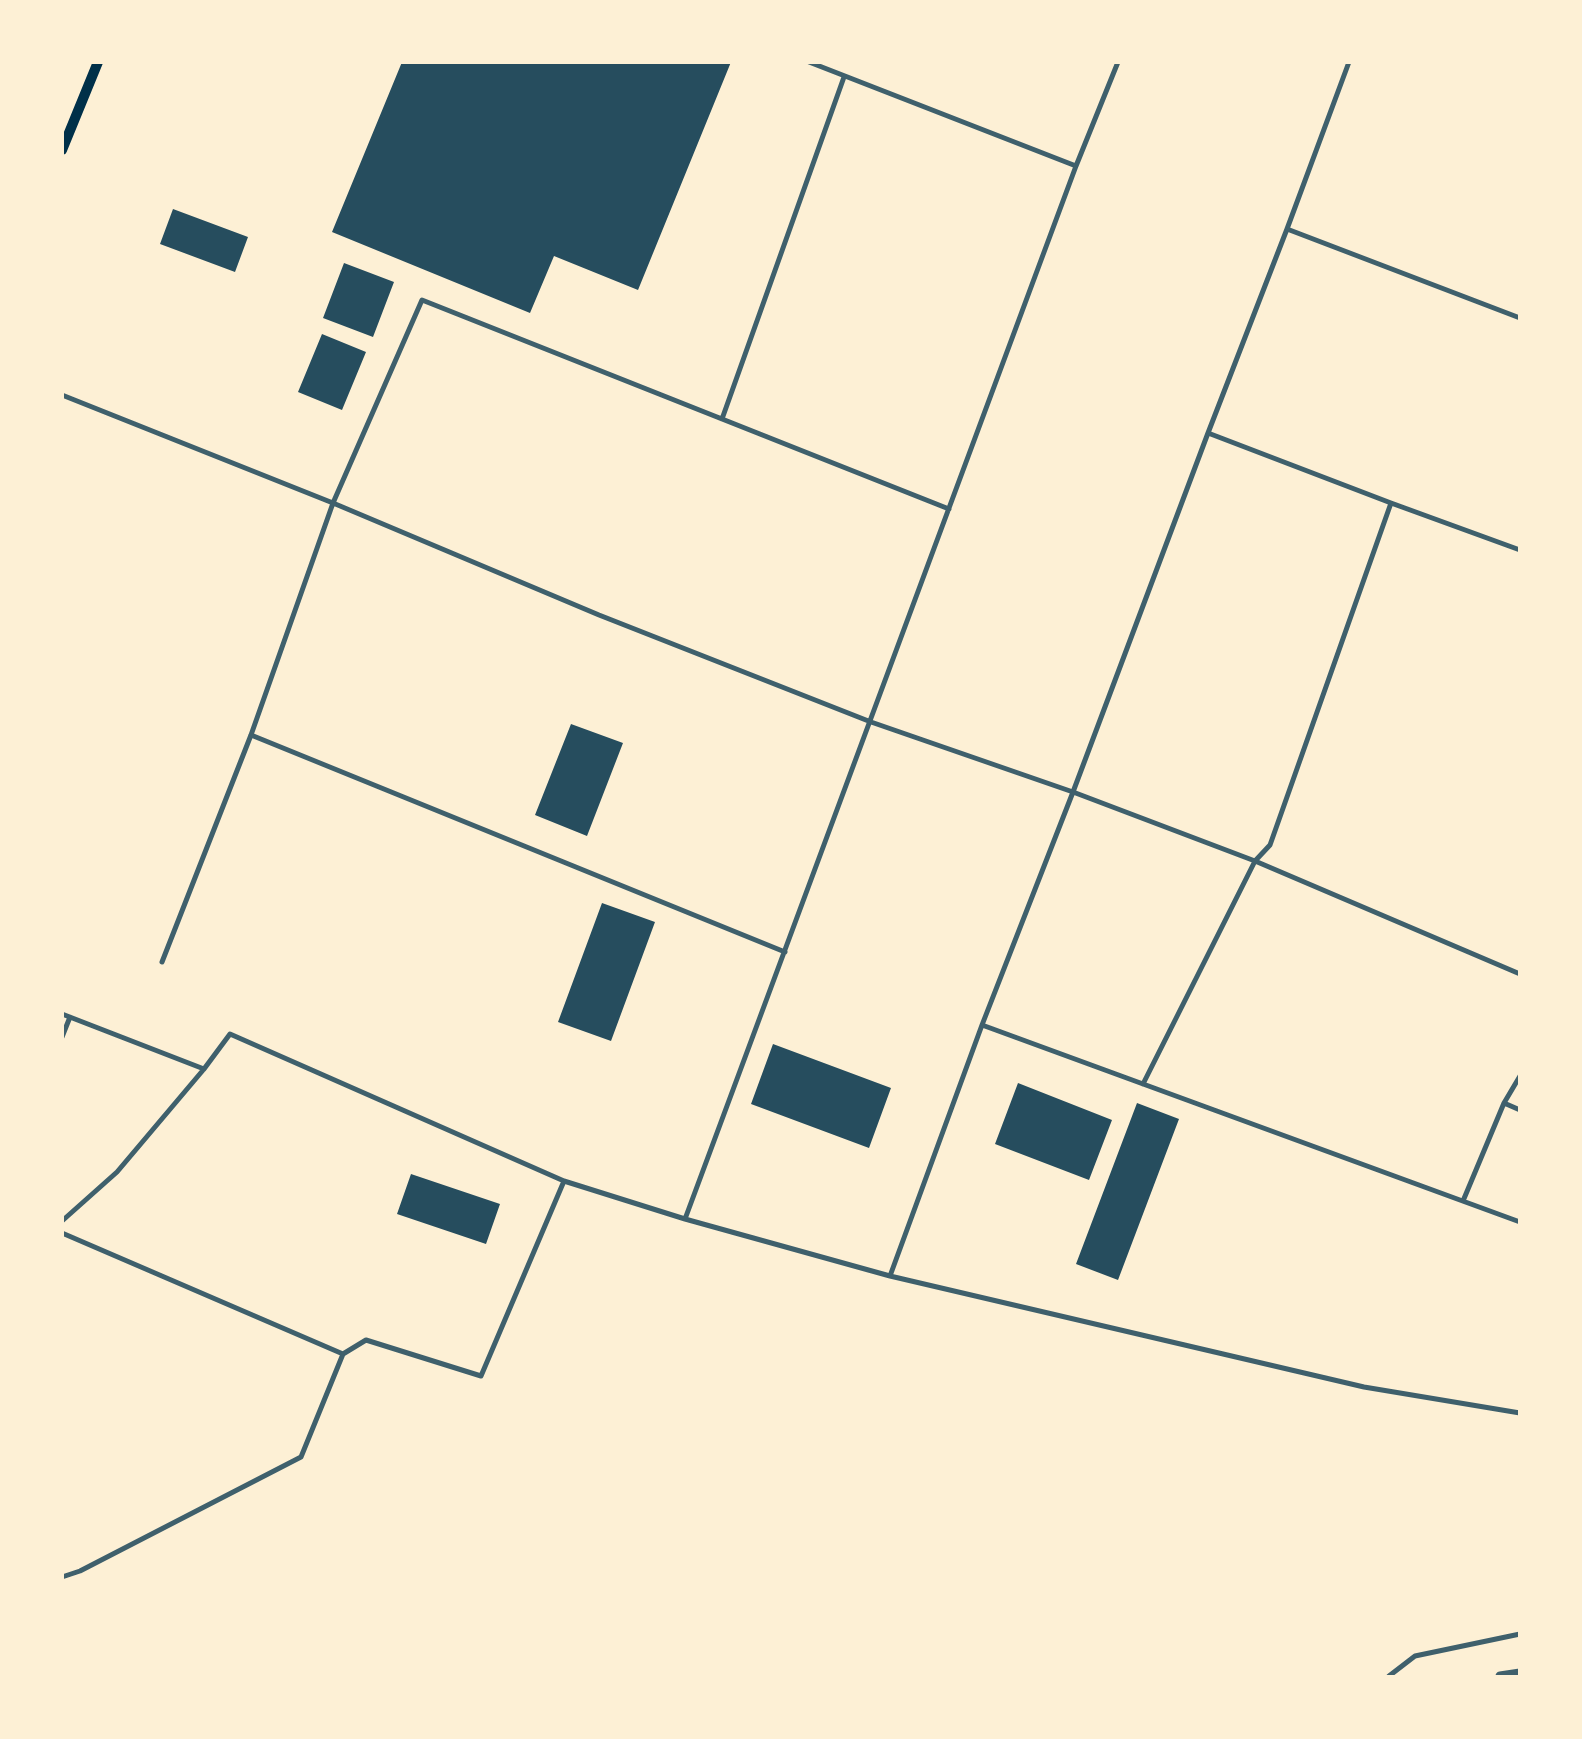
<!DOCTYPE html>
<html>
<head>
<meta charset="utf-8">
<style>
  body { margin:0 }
  #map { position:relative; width:1582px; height:1739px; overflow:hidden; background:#fdf0d5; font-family:"Fira Sans Condensed",sans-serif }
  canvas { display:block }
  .frame { position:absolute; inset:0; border:64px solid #fdf0d5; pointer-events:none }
</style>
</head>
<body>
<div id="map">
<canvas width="1582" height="1739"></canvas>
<div class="frame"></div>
</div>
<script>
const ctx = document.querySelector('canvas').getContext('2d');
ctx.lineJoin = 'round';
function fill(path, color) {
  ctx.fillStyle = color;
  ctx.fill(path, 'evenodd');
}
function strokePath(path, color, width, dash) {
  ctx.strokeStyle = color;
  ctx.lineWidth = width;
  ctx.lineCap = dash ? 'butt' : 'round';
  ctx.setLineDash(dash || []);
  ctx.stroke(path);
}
fill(new Path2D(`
  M402 62H731L638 290 554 256 530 313 332 232Z
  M173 209 248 237 235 272 160 244Z
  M344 263 394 282 373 337 323 318Z
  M322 334 366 352 342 410 298 392Z
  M571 724 623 743 587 836 535 815Z
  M602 903 655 922 611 1041 558 1022Z
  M773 1044 891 1088 869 1148 751 1104Z
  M1018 1083 1112 1120 1089 1180 995 1144Z
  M1137 1103 1179 1119 1118 1280 1076 1264Z
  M411 1174 500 1204 486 1244 397 1214Z`), '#264d5e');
strokePath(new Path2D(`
  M809 62 1076 166
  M1287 229 1520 318
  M62 395 333 503 599 615 871 722 1073 792 1255 861 1520 974
  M722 419 844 77
  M1208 433 1391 503 1520 550
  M251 735 785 952
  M162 962 251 735 333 503 422 300 949 509
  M62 1014 204 1069
  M982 1025 1520 1222
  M62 1037 70 1017
  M1143 1084 1255 861 1270 845 1391 503
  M1504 1103 1520 1110
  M1463 1201 1504 1103 1520 1076
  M685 1219 1076 166 1118 62
  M62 1221 117 1172 204 1069 230 1034 564 1181 685 1219 890 1276 1364 1387 1520 1413
  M62 1233 343 1354
  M890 1276 982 1025 1073 792 1208 433 1287 229 1349 62
  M62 1577 80 1571 301 1457 343 1354 366 1340 481 1376 564 1181
  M1389 1676 1415 1656 1520 1634`), '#3f606c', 5);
strokePath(new Path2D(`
  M1500 1676 1520 1673`), '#3f606c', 9);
strokePath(new Path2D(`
  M62 150 98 62`), '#003049', 10);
</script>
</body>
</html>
